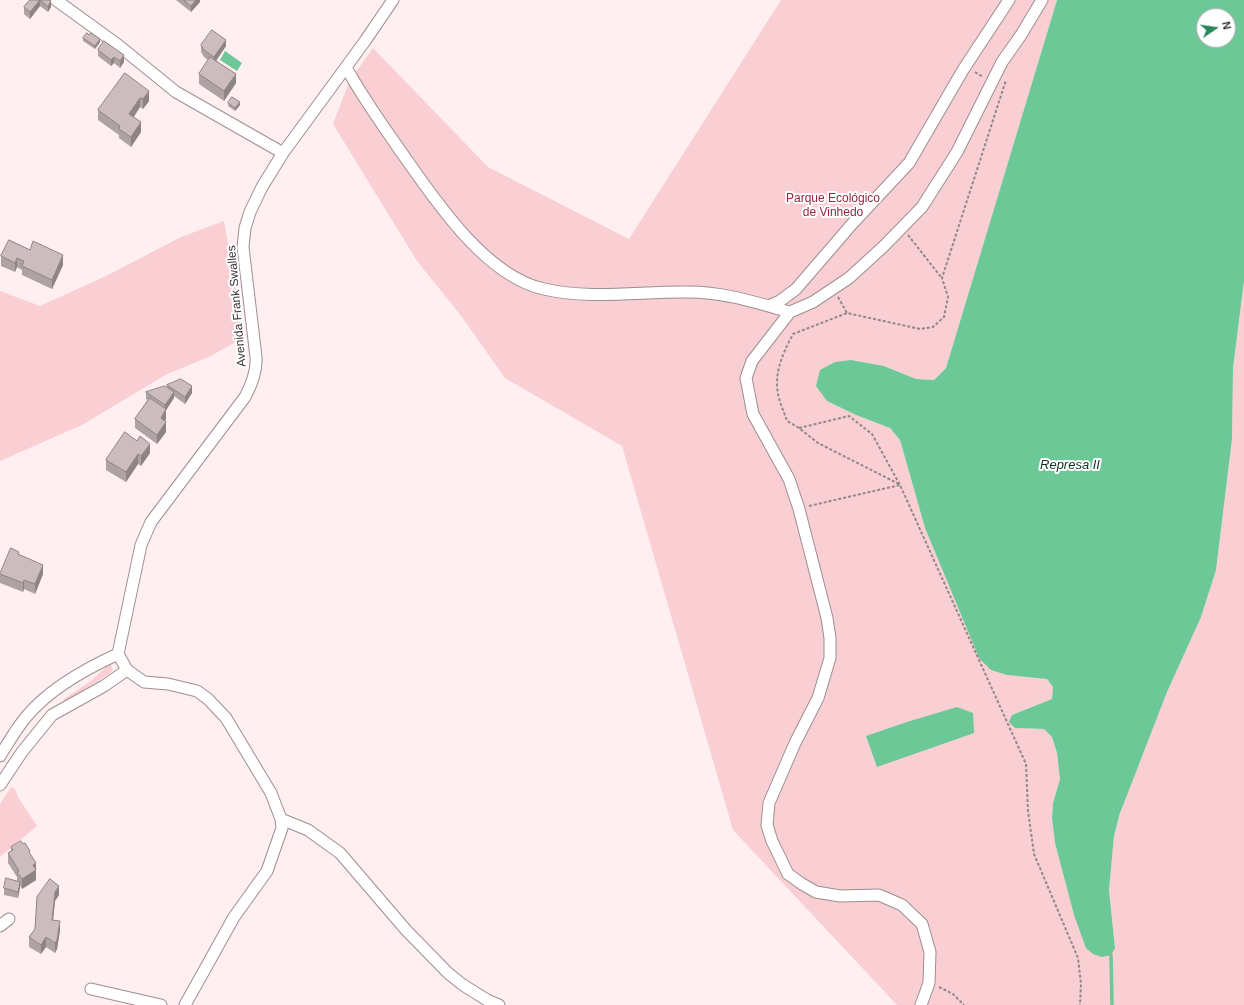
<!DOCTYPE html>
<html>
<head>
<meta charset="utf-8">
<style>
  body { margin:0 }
  #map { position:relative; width:1244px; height:1005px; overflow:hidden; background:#ffeff0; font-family:Helvetica,sans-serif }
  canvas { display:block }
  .north { position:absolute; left:1196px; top:8px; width:40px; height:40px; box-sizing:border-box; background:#fff; border:1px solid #afadad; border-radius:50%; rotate:77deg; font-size:11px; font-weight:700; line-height:16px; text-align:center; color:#383232 }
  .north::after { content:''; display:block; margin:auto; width:14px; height:18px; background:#2e875c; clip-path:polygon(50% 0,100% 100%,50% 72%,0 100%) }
</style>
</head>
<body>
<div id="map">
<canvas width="1244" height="1005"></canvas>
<div class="north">N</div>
</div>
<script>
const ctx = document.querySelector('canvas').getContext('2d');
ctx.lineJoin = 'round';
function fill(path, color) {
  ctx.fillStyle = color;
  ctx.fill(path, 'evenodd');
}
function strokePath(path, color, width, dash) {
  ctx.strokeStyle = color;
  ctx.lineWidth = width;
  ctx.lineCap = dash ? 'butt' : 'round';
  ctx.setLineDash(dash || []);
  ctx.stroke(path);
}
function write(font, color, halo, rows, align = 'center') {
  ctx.font = font + ' Helvetica,sans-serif';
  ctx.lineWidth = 4;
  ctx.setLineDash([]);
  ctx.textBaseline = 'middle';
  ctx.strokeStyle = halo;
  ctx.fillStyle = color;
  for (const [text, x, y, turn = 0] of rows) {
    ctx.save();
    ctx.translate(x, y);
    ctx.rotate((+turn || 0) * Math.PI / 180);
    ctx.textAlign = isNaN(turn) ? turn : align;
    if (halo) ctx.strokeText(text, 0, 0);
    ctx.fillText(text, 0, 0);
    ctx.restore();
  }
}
fill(new Path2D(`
  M781 0H1057L946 368 934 380 916 379 884 366 851 360 827 401 856 415 890 428 900 440 925 528 979 658 1007 675 1047 679 1053 687 1052 699 1012 715 1015 728 1044 729 1052 737 1057 753 1060 779 1053 803 1052 818 1055 843 1074 915 1115 948 1109 890 1114 836 1123 804 1167 692 1201 617 1216 570 1232 439 1233 368 1244 282V1005H897L733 830 622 446 505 378 459 313 417 261 333 124 350 80 373 48 488 167 629 239Z
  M224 221 240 311 241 339 209 357 167 374 82 425 0 461V291L40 306 108 275 181 237Z
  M108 665H111L113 670 109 674 66 701H64V699L92 680Z
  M11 787 15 789 18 797 37 826 0 857V804Z`), '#f9cfd3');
fill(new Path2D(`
  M1057 0H1244V281L1233 368 1232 439 1216 570 1201 617 1167 692 1120 813 1114 836 1109 890 1115 948 1111 955 1102 957 1093 954 1086 948 1074 915 1055 843 1052 818 1053 803 1060 779 1057 753 1052 737 1044 729 1015 728 1009 722 1012 715 1052 699 1053 687 1047 679 1007 675 991 670 979 658 925 528 900 440 890 428 856 415 827 401 816 386 820 370 835 362 851 360 884 366 916 379 934 380 946 368ZM1204 16H1228V40H1204Z
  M225 51 242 63 237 71 220 60Z
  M957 707 973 713 974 733 877 767 866 736 907 722Z`), '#6cc896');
strokePath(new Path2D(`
  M1111 955 1112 1005`), '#6cc896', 3.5);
const minor = new Path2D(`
  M56 0 118 45 176 92 283 153
  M346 67C361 95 379 120 397 146 431 194 483 276 544 289 591 300 642 291 689 292 724 292 757 303 790 312
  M769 306 780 301 796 289 852 224 909 163 963 70 1009 0
  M118 654 141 545 151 522 245 397C252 384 257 371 256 357L243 247 245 228 250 212 262 187 283 153 365 41 393 0
  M118 654 127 670 144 682 168 684 197 691 208 699 226 718 271 793 281 819 282 828 267 871 234 917 185 1005
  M0 756C8 743 16 729 26 717 49 689 85 669 118 654
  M0 785 22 752 52 715 104 686 127 670
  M281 819 308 830 340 853 406 930 448 973 463 985 487 1000 499 1005
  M0 926 9 919
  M91 989 161 1005
  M921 1005 929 983 930 952 922 924 902 905 879 895 840 896 816 892 802 884 788 874 772 841 767 825 769 803 795 743 818 698 830 658V638L827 618 799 509 789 479 753 414 746 378 752 361 790 312 813 302 849 278 884 246 922 207 957 152 1002 62 1021 35 1042 0`);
strokePath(minor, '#9d8e8f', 13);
strokePath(new Path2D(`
  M975 72 983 77
  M908 235 941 277
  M838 297 847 313
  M799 428 849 416 872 434 900 485 1026 764 1028 811 1034 854 1078 958 1081 984 1080 1005
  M899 484 818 443 799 428 787 421C784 412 780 403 778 394 774 372 783 353 793 334L847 313 920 329 933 327 944 317 948 297 942 278 1006 80
  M809 506 900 485
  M939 987 953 994 964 1005`), '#928888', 2, [3, 2]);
strokePath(minor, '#fff', 11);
fill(new Path2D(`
  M30 0H50L51 7 48 12 40 6 30 19 24 14V7Z
  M176 0H200V2L191 12Z
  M89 35 100 42 95 49 83 41V38Z
  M201 45 226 46 216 60 236 83 224 101 199 84V74L208 60 204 57 201 52Z
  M98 50 124 62 120 68 114 63 111 66 98 56Z
  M125 73 149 101 143 109 140 107 134 117 141 132 131 147 119 138V135L98 120V110Z
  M228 103 240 105 235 111 228 106Z
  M9 240 63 265 52 289 22 275V270L17 267 15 272 1 266V256Z
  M167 385 192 393 185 404 174 396V398L166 409V419L165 421 166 432 157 444 135 428V419L148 400 146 399V392L167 387Z
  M125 432 150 453 141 466 138 464 126 482 106 470V460Z
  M19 555 43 574 35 594 24 589 23 592 0 583V574Z
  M11 847 30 855 36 873V880L22 889 20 886 18 898 4 895V888L17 881V877L8 863V853L11 851Z
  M59 895 55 901 53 920 60 930 57 949 55 953 46 947 41 954 29 947V937L35 929 37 897Z`), '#afa2a3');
fill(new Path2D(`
  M40 0V6L30 19V12Z
  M196 0H200V2L191 12V6Z
  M51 1V7L48 12V6Z
  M100 39V42L95 49V46Z
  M226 40V46L214 64V57Z
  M124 55V62L120 68V61Z
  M114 57V63L111 66V60Z
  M236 74V83L224 101V91Z
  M149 91V101L143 109V99Z
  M140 98V107L129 123V114Z
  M240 102V105L235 111V108Z
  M141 122V132L131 147V137Z
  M63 255V265L52 289V280Z
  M17 258V267L15 272V263Z
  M192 386V393L185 404V397Z
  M174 392V398L165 412V405Z
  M166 409V419L161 428V418Z
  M166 422V432L157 444V435Z
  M150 444V453L141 466V456Z
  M138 454V464L126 482V472Z
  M43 565V574L35 594V584Z
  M24 580V589L23 592V583Z
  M36 863V880L22 889V879L33 865Z
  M20 882V888L18 898V892Z
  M59 886V895L55 901 52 930V920L55 892Z
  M60 921V930L57 949 55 953V943Z
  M46 937V947L41 954V945Z`), '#8f8484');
const building = new Path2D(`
  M30 0H40L30 12 24 7Z
  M40 0H50L51 1 48 6Z
  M184 0H196L191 6Z
  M212 30 226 40 214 57 204 50 201 45Z
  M87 33 89 35 91 33 100 39 95 46 83 38Z
  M104 41 124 55 120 61 114 57 111 60 98 50Z
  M210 57 236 74 224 91 199 74Z
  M125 73 149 91 143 99 140 98 129 114 141 122 131 137 119 129 120 126 98 110Z
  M232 97 240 102 235 108 228 103Z
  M9 240 30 250 33 241 63 255 52 280 22 266 24 261 17 258 15 263 1 256Z
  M181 379 192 386 185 397 167 385Z
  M165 386 174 392 165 405 146 392Z
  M150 398 166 409 161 418 166 422 157 435 135 419Z
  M125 432 137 441 140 436 150 444 141 456 138 454 126 472 106 460Z
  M11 548 19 552 18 554 43 565 35 584 24 580 23 583 0 574Z
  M21 841 23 844 25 843 30 851 29 852 36 863 33 865 36 870 22 879 17 872 19 871 8 853 13 850 11 847Z
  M6 878 20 882 18 892 4 888Z
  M50 879 59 886 55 892 52 920 60 921 57 940 55 943 46 937 41 945 29 937 35 929 37 897Z`);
fill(building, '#ccbcbd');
strokePath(building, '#8f8484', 1);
write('12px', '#94263e', '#fff', [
  ["Parque Ecológico",833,199],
  ["de Vinhedo",833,213]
]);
write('12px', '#383232', '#fff', [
  ["Avenida Frank Swalles",237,306,-95]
]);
write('italic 13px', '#0b3421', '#fff', [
  ["Represa II",1070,465]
]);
</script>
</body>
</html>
